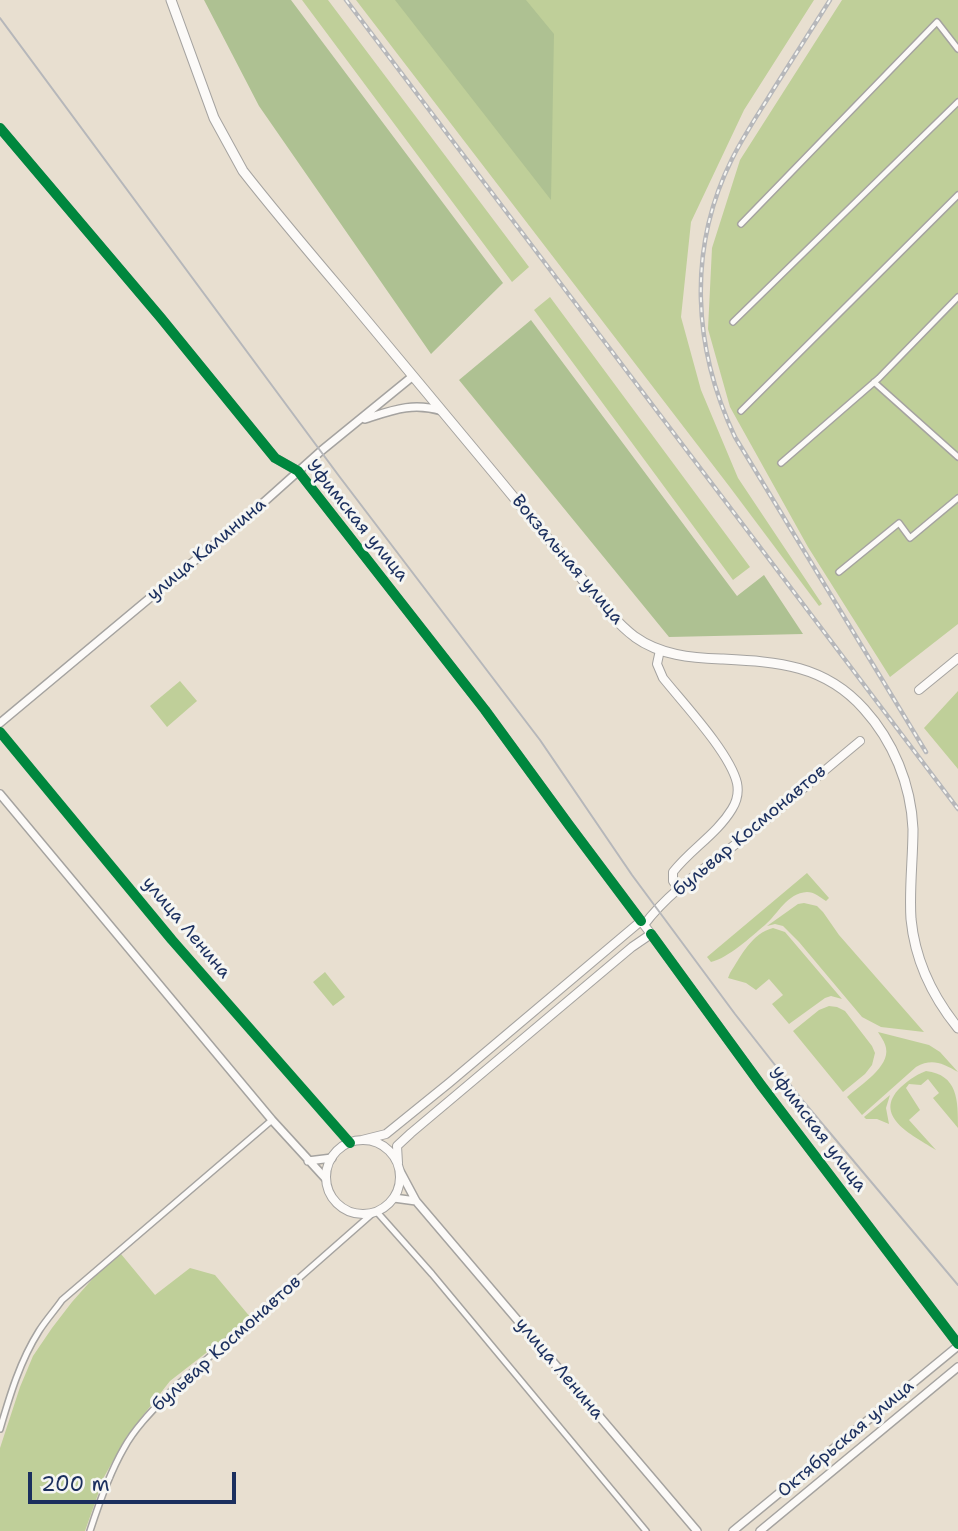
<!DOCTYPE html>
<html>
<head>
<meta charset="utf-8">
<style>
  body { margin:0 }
  #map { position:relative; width:958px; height:1531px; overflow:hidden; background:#e8dfd0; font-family:"Shantell Sans",sans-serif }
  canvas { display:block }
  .scale { position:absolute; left:28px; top:1472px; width:208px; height:32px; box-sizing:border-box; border:4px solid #1b2f5e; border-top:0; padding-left:9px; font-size:21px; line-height:24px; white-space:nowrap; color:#1b2f5e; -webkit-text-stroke:5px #f6f6f2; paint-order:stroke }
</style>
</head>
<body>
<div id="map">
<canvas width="958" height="1531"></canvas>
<div class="scale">200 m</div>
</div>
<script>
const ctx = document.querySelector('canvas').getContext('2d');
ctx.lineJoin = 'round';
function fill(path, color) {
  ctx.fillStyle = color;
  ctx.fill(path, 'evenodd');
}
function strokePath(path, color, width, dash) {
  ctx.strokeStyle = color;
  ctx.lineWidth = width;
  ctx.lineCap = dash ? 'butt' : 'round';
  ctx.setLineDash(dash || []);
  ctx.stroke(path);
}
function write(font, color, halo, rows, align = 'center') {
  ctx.font = font + ' "Shantell Sans",sans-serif';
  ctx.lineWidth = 6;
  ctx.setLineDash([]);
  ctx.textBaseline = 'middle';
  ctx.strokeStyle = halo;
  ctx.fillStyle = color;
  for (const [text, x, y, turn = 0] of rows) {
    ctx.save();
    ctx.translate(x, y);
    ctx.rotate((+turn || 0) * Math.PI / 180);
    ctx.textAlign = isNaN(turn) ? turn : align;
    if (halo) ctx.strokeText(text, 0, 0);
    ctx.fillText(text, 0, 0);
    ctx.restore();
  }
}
fill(new Path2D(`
  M302 0H328L529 267 512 282Z
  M356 0H814L744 110 691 222 681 317 701 390 738 478 822 604 819 606 729 486Z
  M842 0H958V624L890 677 808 547 730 407 708 329 712 248 740 160Z
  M550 297 750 567 733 580 534 310Z
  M180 681 197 701 167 727 150 706Z
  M958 691V769L924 728Z
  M807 873 829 898 826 901C820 897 814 892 807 892 787 893 778 914 765 925 751 937 728 958 711 962L707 957Z
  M804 903 817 906 823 912 839 935 924 1032 881 1027 862 1017 799 942 783 926 775 924 767 926 798 904Z
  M773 928 785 932 842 999 831 996 825 998 789 1024 772 1004 783 995 769 979 756 990 746 983 728 978 730 973C741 956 752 933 773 928Z
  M325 972 345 997 333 1006 313 982Z
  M829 1006 837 1007 845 1011 872 1046 875 1053 872 1065 865 1074 843 1092 793 1031 819 1010Z
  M878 1032 929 1045 940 1052 958 1072C942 1063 932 1058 916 1067L862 1115 847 1097C860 1085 890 1067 886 1048 885 1042 881 1037 878 1032Z
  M926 1071C958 1075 958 1100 958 1128L933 1098 939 1093 928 1079 921 1085 909 1084 906 1088 920 1110 909 1120 936 1150C916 1137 873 1118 898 1090 906 1082 915 1075 926 1071Z
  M890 1095 886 1108 889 1124 877 1119H866L864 1117Z
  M121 1254 155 1295 190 1268 215 1275 251 1318 170 1381 127 1436 104 1477 85 1531H0V1448L20 1387 33 1356 52 1328 72 1302 95 1276Z`), '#bfcf99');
fill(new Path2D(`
  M204 0H291L503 283 431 354 259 106Z
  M395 0H526L554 34 551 200Z
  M531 320 737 596 764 575 803 634 669 637 459 380Z`), '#aec192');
const minor = new Path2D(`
  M741 224 937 22 958 49
  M733 322 958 102
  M874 382 958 457
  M741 411 958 195
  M781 463 879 378 958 297
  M839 572 899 523 910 538 958 498
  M0 732 172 940 350 1143
  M377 1212 432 1274 646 1531
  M0 1429C10 1395 20 1361 39 1331 46 1320 55 1310 62 1300L272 1120
  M90 1531C99 1503 109 1474 124 1448 136 1426 156 1407 174 1388L373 1213`);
const tertiary = new Path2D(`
  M0 128 161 318 275 458 298 471 485 710 569 825 641 921
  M365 419C393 410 413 402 442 411
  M0 723 254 511 321 451 413 376
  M0 794 272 1120 326 1179
  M651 934 761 1085 958 1344
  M308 1161 332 1158
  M400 1171 416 1201 697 1531
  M394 1198 416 1201
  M733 1531 958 1346
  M760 1531 958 1367`);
const secondary = new Path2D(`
  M660 650 657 664 663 678C683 703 730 753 737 783 739 793 737 801 732 809 717 834 691 849 673 872V881L679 890
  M919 690 958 658
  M644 925C669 891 708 866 741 840 781 808 820 774 860 741
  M326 1177a37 37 0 1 1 74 0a37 37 0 1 1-74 0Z
  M362 1140 386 1134 449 1083 641 921 651 934 632 947 411 1133 397 1146 398 1163`);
const primary = new Path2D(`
  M171 0 214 118 243 171C275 212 309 252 343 292 394 354 446 415 497 477 525 511 553 545 582 579 598 599 614 621 635 637 660 655 691 658 721 659 777 662 824 664 864 709 893 741 911 784 913 829 913 859 909 889 911 919 915 960 932 996 958 1028`);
strokePath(minor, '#a5a3a0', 8);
strokePath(tertiary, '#a5a3a0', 10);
strokePath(secondary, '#a5a3a0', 10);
strokePath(primary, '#a5a3a0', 11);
strokePath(minor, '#fcfaf8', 5);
strokePath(tertiary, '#fcfaf8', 7);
strokePath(secondary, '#fcfaf8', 8);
strokePath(primary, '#fcfaf8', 9);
strokePath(new Path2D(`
  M0 18 339 476 540 740 632 875 735 1014 804 1102 958 1285`), '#b6b7ba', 2);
const rail = new Path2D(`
  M346 0 958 809
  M830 0C811 30 792 60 773 90 759 113 744 135 732 159 687 249 693 348 735 437L926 752`);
strokePath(rail, '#b6b7ba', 4.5);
strokePath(rail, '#f6f6f2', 2, [5]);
strokePath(new Path2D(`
  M0 128 161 318 275 458 298 471 485 710 569 825 641 921
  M0 732 172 940 350 1143
  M651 934 761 1085 958 1344`), '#00873e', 10);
write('18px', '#1b2f5e', '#f6f6f2', [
  ["Уфимская улица",357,521,51],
  ["улица Калинина",207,550,-40],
  ["Вокзальная улица",567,560,50],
  ["бульвар Космонавтов",750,831,-40],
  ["улица Ленина",186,928,50],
  ["Уфимская улица",817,1130,53],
  ["бульвар Космонавтов",227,1344,-42],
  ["улица Ленина",559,1369,50],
  ["Октябрьская улица",846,1439,-40]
]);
</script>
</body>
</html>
